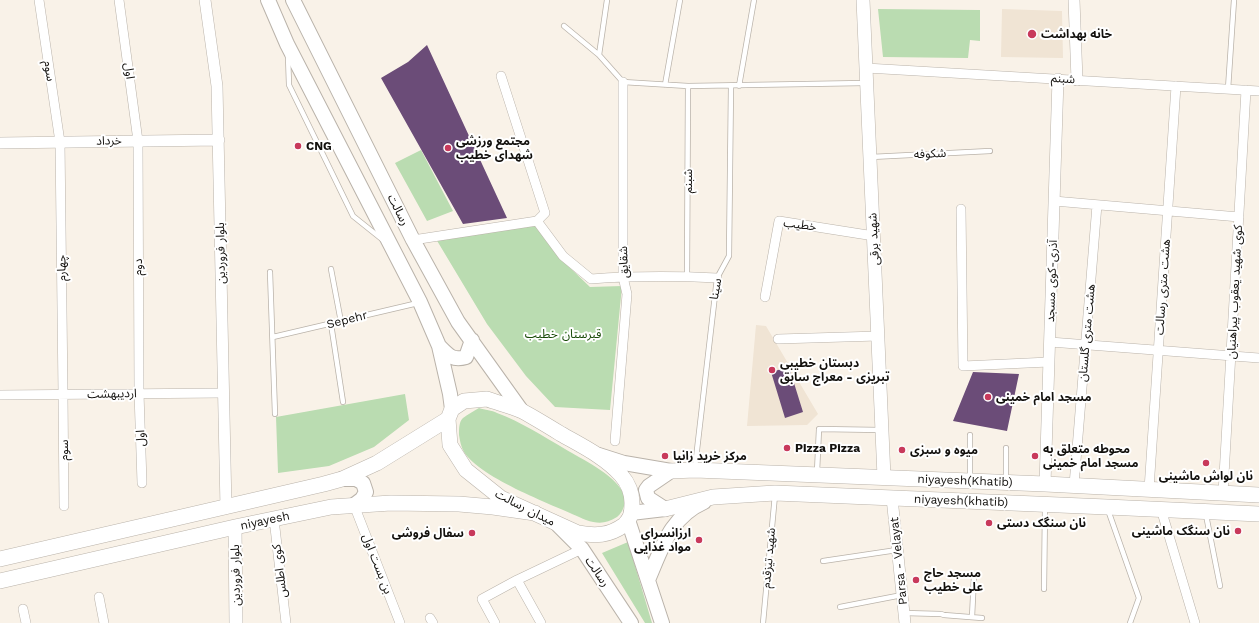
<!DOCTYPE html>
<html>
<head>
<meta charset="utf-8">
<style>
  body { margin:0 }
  canvas { display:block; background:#f9f2e8 }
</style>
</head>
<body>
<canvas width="1259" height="623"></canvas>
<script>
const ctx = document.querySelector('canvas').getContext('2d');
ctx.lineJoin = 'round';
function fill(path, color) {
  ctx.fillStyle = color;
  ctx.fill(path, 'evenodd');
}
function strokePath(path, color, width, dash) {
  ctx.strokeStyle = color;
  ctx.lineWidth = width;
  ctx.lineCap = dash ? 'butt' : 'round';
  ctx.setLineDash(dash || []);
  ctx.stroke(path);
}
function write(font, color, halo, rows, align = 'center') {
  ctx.font = font + ' "Work Sans","Noto Sans Arabic",sans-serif';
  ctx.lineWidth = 4;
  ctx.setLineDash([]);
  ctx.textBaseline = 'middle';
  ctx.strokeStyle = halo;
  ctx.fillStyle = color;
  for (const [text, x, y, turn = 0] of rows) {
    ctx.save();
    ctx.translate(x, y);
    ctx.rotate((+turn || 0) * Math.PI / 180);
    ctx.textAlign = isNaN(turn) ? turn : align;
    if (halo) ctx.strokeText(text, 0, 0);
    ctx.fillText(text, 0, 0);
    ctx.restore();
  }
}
fill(new Path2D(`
  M1002 9 1062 11 1063 58 1001 57Z
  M756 325 766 326 818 414 807 425 747 426Z`), '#f0e4d4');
fill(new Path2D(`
  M878 9 980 10V41L970 40 968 58 883 57Z
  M421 150 453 211 427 221 395 163Z
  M535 226 561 259 590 287 622 286 610 410 555 407 526 376 487 324 436 239Z
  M405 394 409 420 374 447 329 466 278 473 276 417Z
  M479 408C485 410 492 410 497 413 521 422 543 436 565 449 582 459 613 474 623 492 627 500 624 512 617 517 606 524 598 524 586 520 556 506 481 479 464 452 461 447 460 441 459 435 459 428 459 422 463 418 468 414 474 411 479 408Z
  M628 542 652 623H645L602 553Z`), '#badcb1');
fill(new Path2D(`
  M427 45 507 218 463 224 381 78 408 62Z
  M789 367 803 412 785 418 771 372Z
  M973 372 1019 374 1007 431 953 421Z`), '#6b4c78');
const service = new Path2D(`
  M564 26 599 55 623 82 688 86 865 83
  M599 55 607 0
  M288 56 289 85 353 216 383 240
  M665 85 680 0
  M739 86 754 0
  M1228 89 1234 0
  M871 157 990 151
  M331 269 341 322
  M270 272 275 414
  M687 276 688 86
  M331 324 343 402
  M273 337 418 303
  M970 435V479
  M695 467 717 278 729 256 731 86
  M817 472 819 429 881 430
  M1006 480V448
  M1108 510 1139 598 1130 623
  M1206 515 1220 586
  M823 561 897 550
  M1044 589 1045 508
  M840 607 902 595
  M904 613 941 614 944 615 982 618
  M972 617 974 577
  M763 623 775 495`);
const minor = new Path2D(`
  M39 0 60 142 63 394 64 506
  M119 0 138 141 139 393 142 483
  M866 68 1259 91
  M501 76 545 213 537 221
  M1054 201 1239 217
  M961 209 963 366 1049 362
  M413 240 537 221 563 256 591 279C633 276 675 276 717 278
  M765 297 779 221 874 236
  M778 339 878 336
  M1050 342 1259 358
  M0 395 223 393
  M615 441 627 294 623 277V82
  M1074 485 1097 205
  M1149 489 1176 86
  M1223 493 1246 90
  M354 505 400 623
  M1161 509 1195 623
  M274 519 286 623
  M99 597 104 623
  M23 609 26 623
  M430 618 433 623
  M495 623 482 599 517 580
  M541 623 517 580 582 549`);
const tertiary = new Path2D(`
  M205 0 217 86 226 508
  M1074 0 1077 80
  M0 143 219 140
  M1045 484 1058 79
  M892 498 905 623`);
const secondary = new Path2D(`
  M863 0 884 477
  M235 527 236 623`);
const primary = new Path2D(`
  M268 0 287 44 420 302 439 346 450 394 452 409
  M293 0 413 240 458 322 521 410
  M439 346C448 355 452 361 466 357L472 340
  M599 455 624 463 671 471
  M342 479H356L363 483 366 492 362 499 354 505
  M665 509 648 498 646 490 649 486 671 471
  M631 513 665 509
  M628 520 662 623
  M558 525 582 549 631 623
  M648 580C662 548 670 517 704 502`);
const trunk = new Path2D(`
  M487 399C498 403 511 406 522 411 535 418 548 426 561 434 582 446 605 457 621 475 628 483 632 493 632 503 632 512 631 519 624 525 609 536 595 536 578 533L501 498 466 470 450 445 448 419 452 409 464 401Z
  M671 471 695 470 1045 484 1259 495
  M665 509 713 497 775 493 1107 507 1259 514
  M0 559 324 484 342 479 377 463 448 419
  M0 581 235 527 331 507 391 503 459 504 493 507 535 513`);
strokePath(service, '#bab3aa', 6);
strokePath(minor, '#bab3aa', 10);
strokePath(tertiary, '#bab3aa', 12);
strokePath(secondary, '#bab3aa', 14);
strokePath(primary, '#bab3aa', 16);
strokePath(trunk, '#bab3aa', 16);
strokePath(service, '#fff', 4.5);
strokePath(minor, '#fff', 9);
strokePath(tertiary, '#fff', 11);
strokePath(secondary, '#fff', 13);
strokePath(primary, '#fff', 14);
strokePath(trunk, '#fff', 15);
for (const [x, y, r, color] of [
  [1032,34,5,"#c8395b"],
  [298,146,4,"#c8395b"],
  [448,148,4,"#c8395b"],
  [772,370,4,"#c8395b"],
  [988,397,4,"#c8395b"],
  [787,448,4,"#c8395b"],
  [902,450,4,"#c8395b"],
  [665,456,4,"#c8395b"],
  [1035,456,4,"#c8395b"],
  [1206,463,4,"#c8395b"],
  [989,523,4,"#c8395b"],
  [1238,531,4,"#c8395b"],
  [472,533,4,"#c8395b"],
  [699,540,4,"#c8395b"],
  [916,580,4,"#c8395b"]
]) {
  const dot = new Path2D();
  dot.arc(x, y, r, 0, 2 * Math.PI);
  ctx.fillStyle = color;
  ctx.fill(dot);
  strokePath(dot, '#fff', 1.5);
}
write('bold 12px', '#12100d', '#fff', [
  ["خانه بهداشت",1041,34],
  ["مجتمع ورزشی",456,141],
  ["شهدای خطیب",456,155],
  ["CNG",306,146],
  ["دبستان خطیبی",780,363],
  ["تبریزی - معراج سابق",780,377],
  ["مسجد امام خمینی",996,397],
  ["Pizza Pizza",795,448],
  ["محوطه متعلق به",1043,449],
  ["مسجد امام خمینی",1043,463],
  ["میوه و سبزی",910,450],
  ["مرکز خرید زانیا",673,456],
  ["نان لواش ماشینی",1206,476,"center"],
  ["نان سنگک دستی",997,523],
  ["نان سنگک ماشینی",1230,531,"right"],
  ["سفال فروشی",464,533,"right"],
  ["ارزانسرای",691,533,"right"],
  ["مواد غذایی",691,547,"right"],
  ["مسجد حاج",924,573],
  ["علی خطیب",924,587]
], 'left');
write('12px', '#12100d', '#fff', [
  ["سوم",49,71,81],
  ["اول",129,71,83],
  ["شبنم",1063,79,3],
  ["خرداد",109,141,-1],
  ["شکوفه",930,154,-3],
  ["شبنم",688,181,-90],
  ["رسالت",398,210,64],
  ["خطیب",800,225,8],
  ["شهید برقی",874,239,-93],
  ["بلوار فروردین",221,253,-91],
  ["شقایق",624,262,-92],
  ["دوم",138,267,-90],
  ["چهارم",62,268,-91],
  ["آذری-کوی مسجد",1052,281,-88],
  ["هشت متری رسالت",1163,287,-86],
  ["سینا",716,289,-80],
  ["کوی شهید یعقوب پیراهنیان",1235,292,-87],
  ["Sepehr",347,320,-14],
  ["هشت متری گلستان",1087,333,-85],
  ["اردیبهشت",112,394,-1],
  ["اول",141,438,-92],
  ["سوم",64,450,-90],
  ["niyayesh(Khatib)",965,481,2],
  ["niyayesh(khatib)",961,501,2],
  ["میدان رسالت",525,508,27],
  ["niyayesh",265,521,-12],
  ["شهید تیزقدم",769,558,-85],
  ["Parsa - Velayat",899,561,-96],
  ["بن بست اول",377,564,69],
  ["کوی اطلس",280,571,-97],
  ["رسالت",597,572,56],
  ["بلوار فروردین",236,575,-91]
]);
write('12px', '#184a07', '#fff', [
  ["قبرستان خطیب",563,334]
]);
</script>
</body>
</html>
